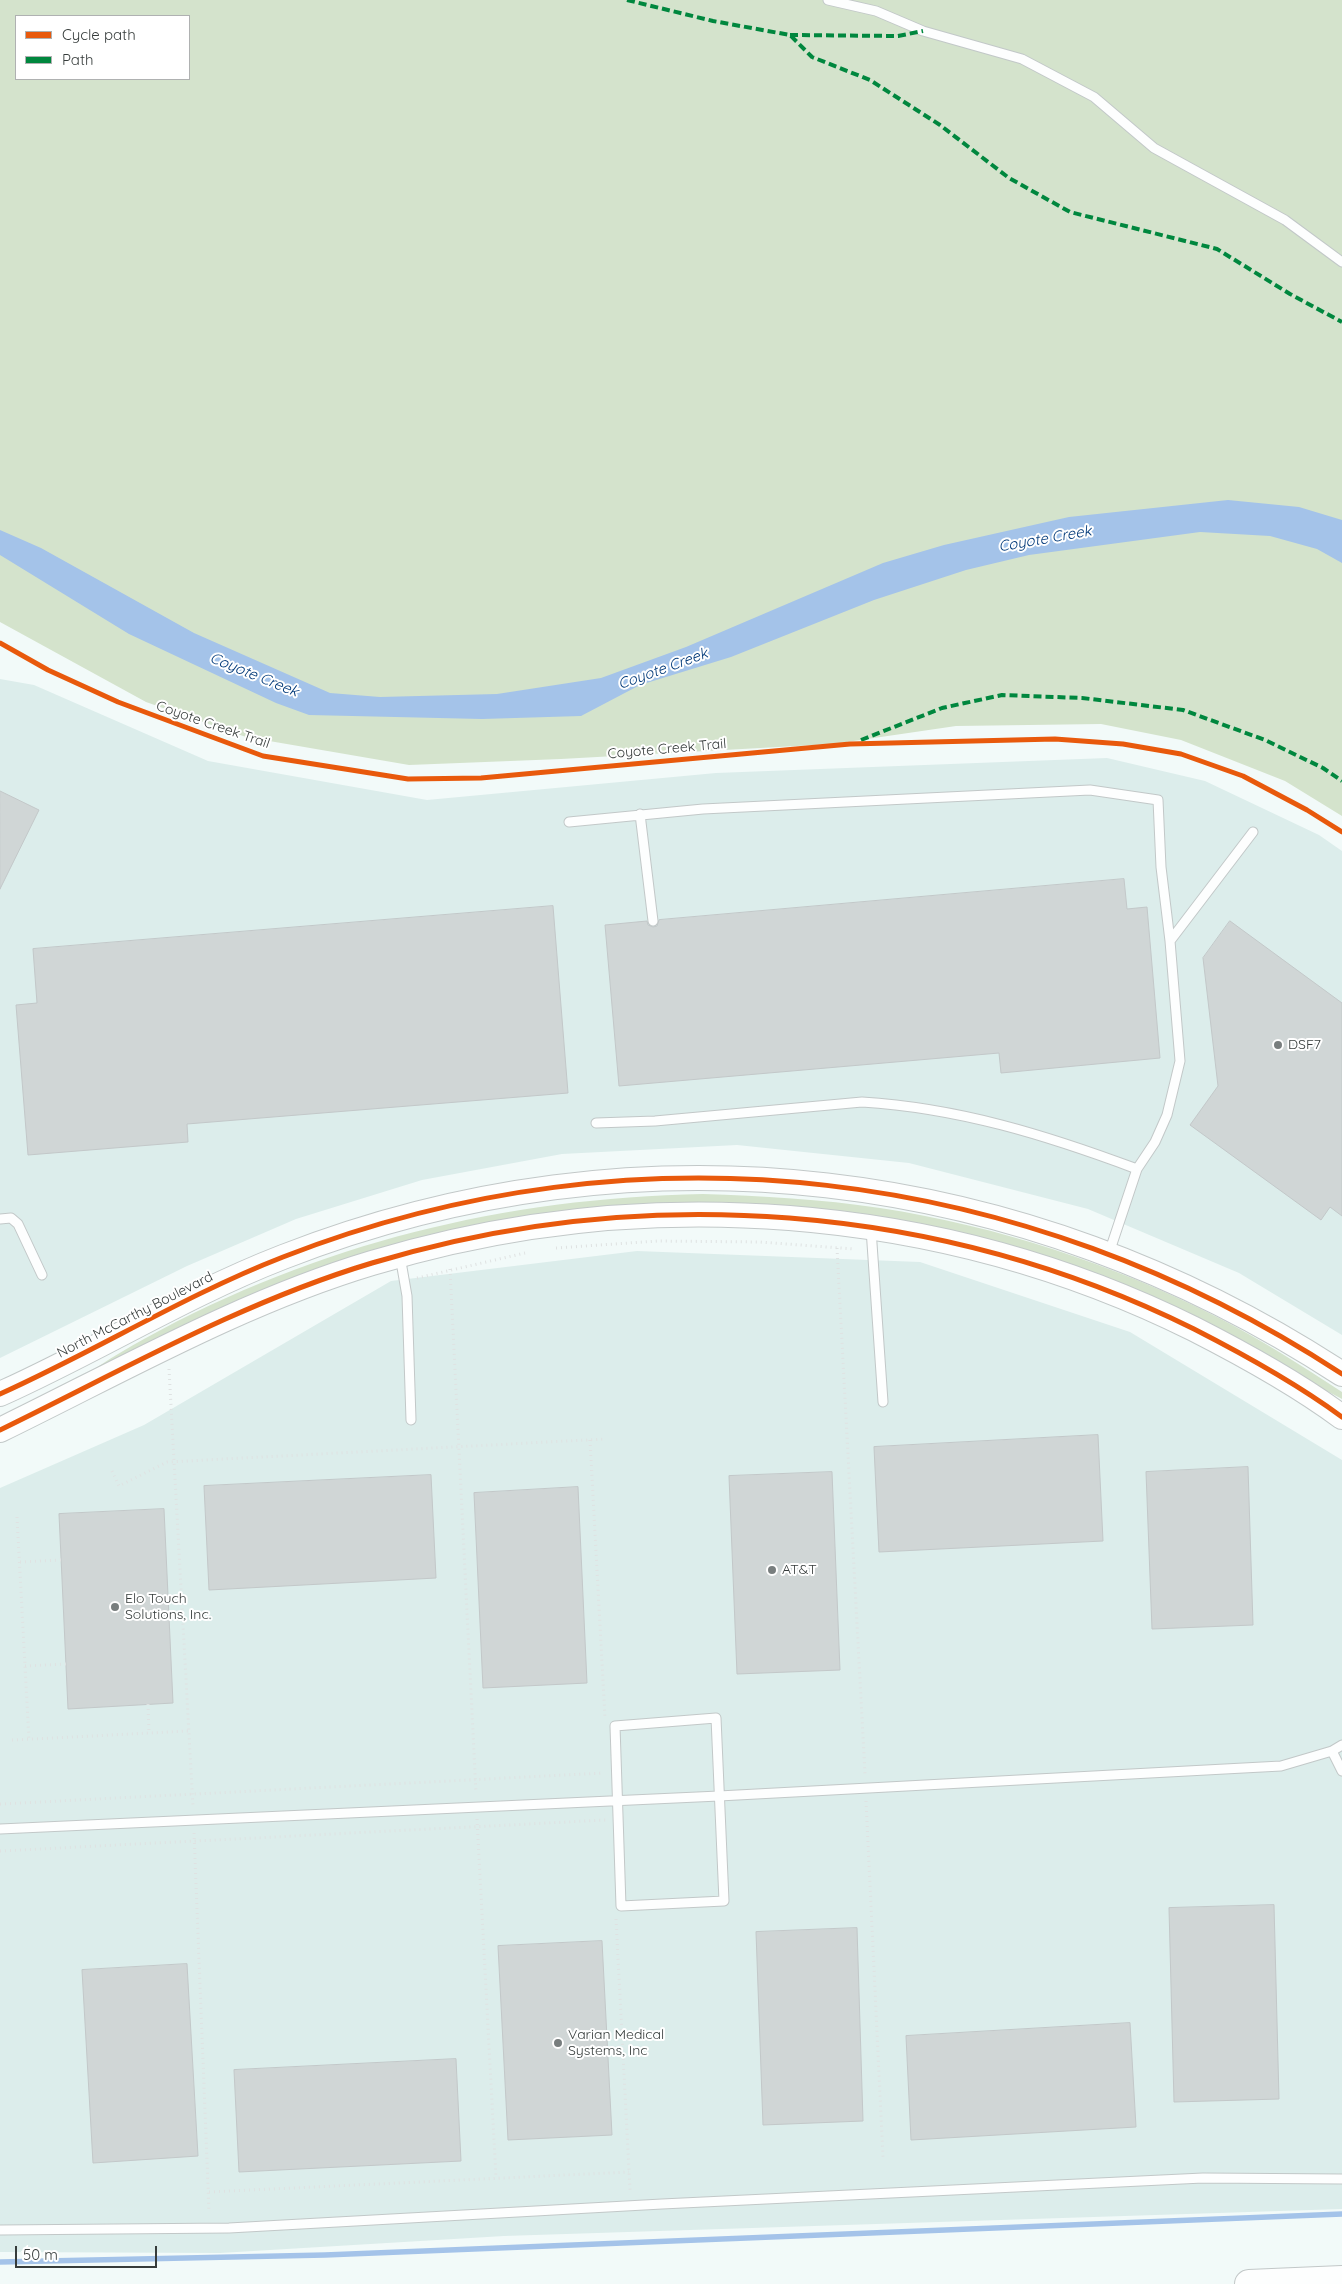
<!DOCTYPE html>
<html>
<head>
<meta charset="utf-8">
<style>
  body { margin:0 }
  #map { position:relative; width:1342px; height:2284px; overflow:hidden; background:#f2faf9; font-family:Quicksand,sans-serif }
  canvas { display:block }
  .legend { position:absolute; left:15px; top:15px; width:175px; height:65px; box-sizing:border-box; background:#fff; border:1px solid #afb1b1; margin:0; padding:6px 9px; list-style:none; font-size:15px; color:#363c3b }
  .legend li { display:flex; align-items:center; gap:10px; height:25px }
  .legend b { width:25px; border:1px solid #afb1b1 }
  .scale { position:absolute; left:15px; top:2246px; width:142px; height:22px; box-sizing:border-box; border:2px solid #363c3b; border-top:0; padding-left:6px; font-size:15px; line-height:18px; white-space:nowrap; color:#363c3b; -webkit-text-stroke:4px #fff; paint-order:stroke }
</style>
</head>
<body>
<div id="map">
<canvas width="1342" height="2284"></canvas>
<ul class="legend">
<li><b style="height:6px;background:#e8590c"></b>Cycle path</li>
<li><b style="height:6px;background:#00873e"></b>Path</li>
</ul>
<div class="scale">50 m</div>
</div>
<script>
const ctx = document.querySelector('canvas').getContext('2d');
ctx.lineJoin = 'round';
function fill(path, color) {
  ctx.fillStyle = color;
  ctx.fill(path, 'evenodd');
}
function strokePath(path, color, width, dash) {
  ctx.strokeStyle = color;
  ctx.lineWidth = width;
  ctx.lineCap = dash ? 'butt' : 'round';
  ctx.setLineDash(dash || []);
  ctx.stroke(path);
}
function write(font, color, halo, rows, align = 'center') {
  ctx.font = font + ' Quicksand,sans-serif';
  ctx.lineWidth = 4;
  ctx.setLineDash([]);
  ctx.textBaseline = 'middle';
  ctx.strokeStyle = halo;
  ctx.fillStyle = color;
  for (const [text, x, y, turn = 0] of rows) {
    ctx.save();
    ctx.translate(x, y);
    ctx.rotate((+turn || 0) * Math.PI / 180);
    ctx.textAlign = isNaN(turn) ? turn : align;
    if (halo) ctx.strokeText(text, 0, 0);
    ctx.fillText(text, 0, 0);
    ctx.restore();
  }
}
fill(new Path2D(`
  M0 679 34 685 208 761 427 800 716 773 1107 758 1205 781 1319 835 1342 851V1335L1239 1273 1088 1209 909 1163 737 1145 562 1154 422 1180 296 1219 187 1266 0 1358Z
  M637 1251 920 1262 1130 1332 1342 1460V2209L504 2236 220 2253 0 2252V1488L144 1425 391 1281Z`), '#dcedeb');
fill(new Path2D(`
  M0 0H1342V816L1285 781 1181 740 1101 724 956 726 833 744 561 759 409 765 246 737 146 702 0 622ZM16 16H189V79H16Z
  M703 1194C762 1196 821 1199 880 1208 997 1226 1114 1264 1219 1318 1262 1340 1302 1366 1342 1392V1399L1191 1319 826 1214 420 1243 57 1393C86 1375 114 1355 144 1339 319 1243 504 1198 703 1194Z`), '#d4e3cc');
fill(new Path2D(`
  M1228 500 1299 507 1342 520V563L1317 549 1270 536 1200 532 1029 555 966 570 874 600 731 657 640 685 581 716 482 719 309 715 276 703 129 634 0 555V530L41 548 194 633 330 693 380 697 497 694 601 678 686 647 883 563 944 545 1069 517Z`), '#a4c3e9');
strokePath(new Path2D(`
  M0 2262 325 2255 1342 2214`), '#a4c3e9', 5.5);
const building = new Path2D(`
  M0 791 39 810 0 889Z
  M1124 879 1127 909 1147 907 1160 1058 1001 1073 999 1053 619 1086 605 925 647 921 648 925 653 927 657 926 659 920Z
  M553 906 568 1093 187 1124 188 1142 28 1155 16 1005 37 1003 33 949Z
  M1230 921 1342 1003V1216L1330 1207 1321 1220 1190 1125 1218 1086 1203 958Z
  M1098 1435 1103 1541 879 1552 874 1447Z
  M1248 1467 1253 1625 1152 1629 1146 1472Z
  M832 1472 840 1670 737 1674 729 1476Z
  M431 1475 436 1578 209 1590 204 1486Z
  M578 1487 587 1683 483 1688 474 1493Z
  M164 1509 173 1703 68 1709 59 1514Z
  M1274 1905 1279 2099 1174 2102 1169 1908Z
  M857 1928 863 2121 763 2125 756 1932Z
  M602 1941 612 2135 508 2140 498 1946Z
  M187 1964 198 2156 93 2163 82 1970Z
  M1130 2023 1136 2127 911 2140 906 2036Z
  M456 2059 461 2161 239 2172 234 2070Z`);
fill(building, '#d0d6d6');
strokePath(building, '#c3c8c9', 1);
const service = new Path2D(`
  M828 0 876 11 923 31 1022 59 1094 97 1154 148 1285 220 1342 262
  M640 814 653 921
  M569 822 703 809 1090 790 1158 800 1161 867 1170 941 1180 1061 1167 1115 1155 1142 1137 1169 1109 1253
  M1170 941 1253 832
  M596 1123 655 1121 862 1102C959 1108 1046 1135 1137 1169
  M0 1219 11 1218 18 1224 42 1275
  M871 1229 883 1402
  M400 1256 407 1296 411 1420
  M716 1718 724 1901 621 1906 615 1726Z
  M1332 1751 1342 1771
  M0 1829 719 1796 1281 1766 1332 1751 1342 1745
  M0 2230 229 2228 662 2204 1203 2178 1342 2179`);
const secondary = new Path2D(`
  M0 1394C96 1351 185 1295 283 1257 639 1118 1024 1166 1342 1374
  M0 1430C121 1371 242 1302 372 1263 643 1181 940 1203 1194 1329 1245 1355 1296 1383 1342 1417`);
const motorway = new Path2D(`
  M1249 2284 1342 2280`);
strokePath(service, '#c2c8c8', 11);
strokePath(secondary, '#c2c8c8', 26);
strokePath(motorway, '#c2c8c8', 30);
strokePath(new Path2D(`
  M556 1248 658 1241 760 1242 854 1249
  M837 1248 865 1774
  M450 1269 476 1793
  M417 1278 525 1253
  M169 1369 193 1807
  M590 1440 605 1718
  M112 1471 119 1486 167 1462 605 1439
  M17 1517 29 1740
  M20 1562 61 1560
  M25 1666 66 1664
  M148 1704 149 1733
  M12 1740 189 1731
  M866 1801 883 2158
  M0 1804 604 1773
  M477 1819 496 2178
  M194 1833 209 2212
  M0 1851 606 1820
  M616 1919 630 2190
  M209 2192 629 2172`), '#dfe2e2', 3, [1, 4]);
strokePath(service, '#fdfefe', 9);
strokePath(secondary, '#fdfefe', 24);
strokePath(motorway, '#fdfefe', 28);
strokePath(new Path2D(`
  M627 0 713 21 790 35 812 57 870 80 940 125 1009 178 1070 212 1217 249 1290 294 1342 322
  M790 35 898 36 923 31
  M861 740 942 708 1002 695 1082 698 1183 710 1265 740 1323 768 1342 781`), '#00873e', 4, [8, 4]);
strokePath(new Path2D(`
  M0 643 48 670 118 702 263 756 408 779 481 778 850 744 1055 739 1123 744 1181 754 1243 776 1307 810 1342 832
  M0 1394C96 1351 185 1295 283 1257 639 1118 1024 1166 1342 1374
  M0 1430C121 1371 242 1302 372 1263 643 1181 940 1203 1194 1329 1245 1355 1296 1383 1342 1417`), '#e8590c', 5);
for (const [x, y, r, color] of [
  [1278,1045,5,"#787e7e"],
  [772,1570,5,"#787e7e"],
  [115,1607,5,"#787e7e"],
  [558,2043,5,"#787e7e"]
]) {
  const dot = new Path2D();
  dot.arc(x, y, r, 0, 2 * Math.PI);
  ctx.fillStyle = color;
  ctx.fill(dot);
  strokePath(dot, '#fff', 2);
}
write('14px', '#363c3b', '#fff', [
  ["Coyote Creek Trail",213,725,19],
  ["Coyote Creek Trail",667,749,-5],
  ["North McCarthy Boulevard",135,1315,-27]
]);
write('14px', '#363c3b', '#fff', [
  ["DSF7",1288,1045],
  ["AT&T",782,1570],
  ["Elo Touch",125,1599],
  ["Solutions, Inc.",125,1615],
  ["Varian Medical",568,2035],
  ["Systems, Inc",568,2051]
], 'left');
write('italic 15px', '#003979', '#fff', [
  ["Coyote Creek",1045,539,-10],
  ["Coyote Creek",663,669,-20],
  ["Coyote Creek",254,675,22]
]);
</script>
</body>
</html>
